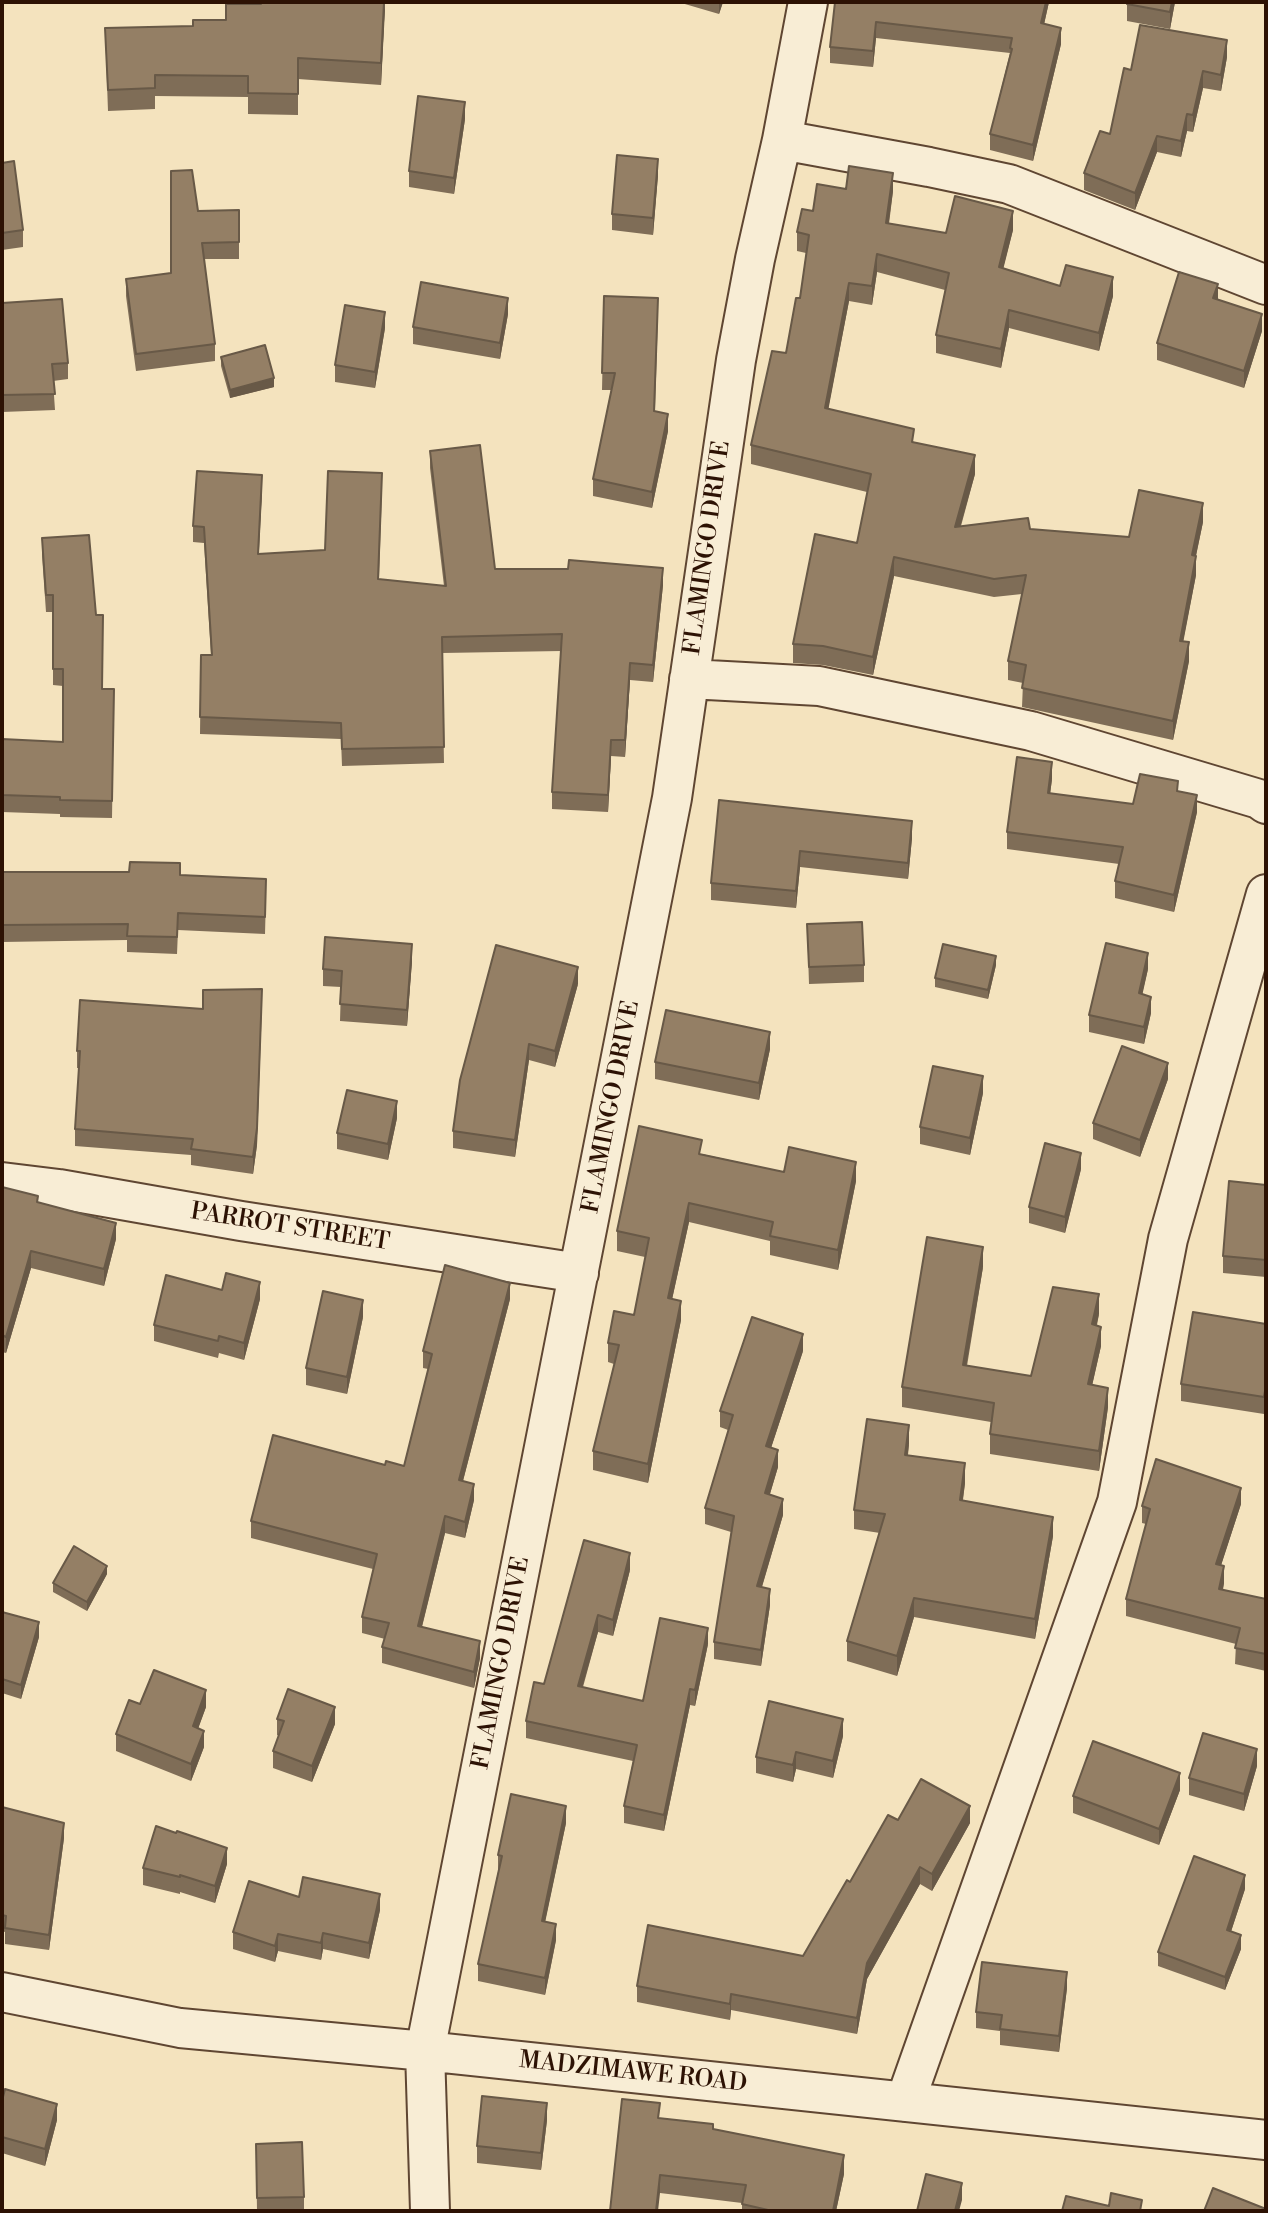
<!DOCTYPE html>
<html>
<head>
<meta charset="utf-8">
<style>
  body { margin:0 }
  #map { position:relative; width:1268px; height:2213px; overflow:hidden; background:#f4e3be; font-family:"Libre Bodoni",serif }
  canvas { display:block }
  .frame { position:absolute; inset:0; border:4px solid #2d1204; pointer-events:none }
</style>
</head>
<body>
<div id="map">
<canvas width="1268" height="2213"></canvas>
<div class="frame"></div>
</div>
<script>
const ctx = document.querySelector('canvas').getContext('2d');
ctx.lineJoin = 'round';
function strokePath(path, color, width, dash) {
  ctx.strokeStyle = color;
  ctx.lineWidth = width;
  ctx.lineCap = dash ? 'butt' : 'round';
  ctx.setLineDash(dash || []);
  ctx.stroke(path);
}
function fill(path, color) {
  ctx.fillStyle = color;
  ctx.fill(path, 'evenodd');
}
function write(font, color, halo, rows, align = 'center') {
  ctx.font = font + ' "Libre Bodoni",serif';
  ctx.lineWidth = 5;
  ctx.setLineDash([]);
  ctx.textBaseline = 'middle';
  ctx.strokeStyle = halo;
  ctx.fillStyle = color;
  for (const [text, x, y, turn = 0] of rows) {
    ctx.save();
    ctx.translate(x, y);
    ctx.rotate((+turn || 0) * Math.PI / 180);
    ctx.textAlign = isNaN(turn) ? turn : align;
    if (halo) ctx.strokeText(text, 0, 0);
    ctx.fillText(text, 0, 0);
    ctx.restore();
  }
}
const street = new Path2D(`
  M782 140 929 167 1009 184 1266 285
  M689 679 819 686 1031 731 1259 799 1266 804
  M2 1182 59 1189 241 1221 579 1273
  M2 1992 180 2028 425 2051 1266 2140
  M905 2102 1117 1502 1168 1239 1266 894
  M430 2211 425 2051 672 798 736 360 755 259 782 140 808 2`);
strokePath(street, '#5f4632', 42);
strokePath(street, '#f8edd5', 38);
fill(new Path2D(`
  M385 2 381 85 298 79V115L248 114V97L155 96V109L108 111 105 28 193 26 226 20 261 4Z
  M678 2H723L719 14Z
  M835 2H1049L1044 24 1061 44 1033 161 990 150V134L1010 53 876 38 873 67 830 63V47Z
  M1175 2 1170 29 1127 21V4Z
  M1227 57 1221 91 1203 88 1193 132 1187 131 1181 157 1157 152 1135 210 1084 190V173L1110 134 1131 70Z
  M465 119 454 194 409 187V171Z
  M2 163 23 230V247L2 250Z
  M658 175 653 235 612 230V214Z
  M846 189 893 191 889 224 946 233 1013 230 1003 268 1060 286 1113 296 1099 351 1009 328 1001 368 936 353V335L945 290 877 272 872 305 849 301 828 409 914 442 975 474 961 526 1030 529 1129 537 1203 522 1196 556V575L1183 641 1189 661 1173 740 1022 707 1023 683 1008 680V661L1022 594 994 597 894 576 873 675 823 665 793 663V644L857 543 867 492 751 464V445L786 353 800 298 806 253 797 251V232L813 211Z
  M239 210V259H204L215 344V361L136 371 126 296V279L171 273 198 211Z
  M604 296 658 314 655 411 668 431 652 508 593 496V479L611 390H602Z
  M1218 300 1262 331 1244 388 1157 360V343Z
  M2 303 68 363V379L53 381 55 410 2 412Z
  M508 314 500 359 413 344V327Z
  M385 328 375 388 335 382V365Z
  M221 357 274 387 230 398 221 366Z
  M430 451 495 569 663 585 653 682 630 680 625 757 611 756 608 812 552 809V792L561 651 442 653 444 763 342 766 341 739 200 734 201 655H211L204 543 193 542V526L262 491 258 554 325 550 382 489 379 579 444 586 430 468Z
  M42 538 102 689H114L112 818 60 817V814L2 812V739L63 742V686L53 685V612H46L42 555Z
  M1052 779 1050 794 1133 804 1178 791 1197 812 1174 912 1115 898V881L1119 864 1007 849V832Z
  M719 800 912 838 908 879 800 867 796 908 711 900V883Z
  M2 869 3 872 180 875 266 896 265 934 178 930 177 954 127 952V940L2 942V945Z
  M807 924 864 965V982L809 984Z
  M412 961 407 1026 340 1021 341 987 323 986V969Z
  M996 965 988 999 935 987V978Z
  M1148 969 1142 994 1151 1013 1144 1044 1089 1032V1015Z
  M578 984 555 1067 529 1060 515 1157 453 1148V1131Z
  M203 990 262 1005 257 1145 253 1174 191 1165V1155L75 1146V1129L79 1068H77V1051L203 1009Z
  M770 1049 759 1100 655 1079V1062Z
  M1168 1079 1140 1157 1093 1139V1123Z
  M983 1093 970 1155 920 1144V1127Z
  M397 1118 388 1160 337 1149V1133Z
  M702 1154 784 1172 856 1181 838 1270 770 1255V1241L689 1222 672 1299 681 1320 648 1483 593 1470V1451L614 1364 608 1362V1343L634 1315 645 1257 617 1251V1231Z
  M1081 1169 1065 1233 1029 1223V1207Z
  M1266 1185V1277L1223 1273V1256Z
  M2 1187 38 1203 116 1239 104 1286 31 1268 6 1353 2 1352Z
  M983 1267 967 1366 1031 1376 1099 1314 1097 1325 1101 1346 1092 1385 1108 1407 1099 1471 990 1454V1434L991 1422 902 1407V1387Z
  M260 1299 244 1360 219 1353 218 1358 154 1341V1325Z
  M510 1299 463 1481 474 1500 465 1538 445 1533 422 1627 480 1658 474 1688 382 1663V1647L385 1639 362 1633V1617L373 1569 251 1538V1521L385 1465 404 1466 428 1369 423 1368V1351Z
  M363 1317 347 1394 306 1385V1368Z
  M1266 1324 1264 1414 1181 1401V1384Z
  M803 1351 771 1448 778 1467 770 1494 783 1515 762 1587 770 1605 761 1666 714 1659V1642L731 1532 705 1524V1508L728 1430 720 1427V1411Z
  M909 1444 908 1455 965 1483 963 1500 1053 1536 1035 1639 914 1617 897 1676 847 1661V1641L880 1533 854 1529V1510Z
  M1266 1500V1522L1265 1521V1505Z
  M1241 1504 1221 1565 1224 1583 1223 1590 1266 1599V1671L1235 1664 1236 1644 1126 1616V1599L1146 1524 1142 1523V1506Z
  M630 1570 613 1636 598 1632 583 1687 643 1701 708 1644 695 1706 690 1705 664 1831 624 1823V1806L633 1761 526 1738V1721L544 1684Z
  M107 1574 87 1611 53 1592V1583Z
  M2 1612 39 1637 21 1699 2 1693Z
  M140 1704 206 1707 198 1728 204 1747 191 1781 116 1751V1734Z
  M277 1719 335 1724 312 1782 273 1768V1751L279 1736 277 1735Z
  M843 1736 833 1778 796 1769 793 1782 756 1773V1757Z
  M1257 1766 1244 1811 1189 1795V1778Z
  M1180 1790 1159 1845 1073 1813V1796Z
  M2 1807 64 1838 49 1950 5 1944V1932L2 1931Z
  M898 1820 970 1823 932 1891 920 1884 867 1979 857 2034 731 2010 730 2020 637 2002V1986L803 1956 850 1882Z
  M566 1823 545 1921 556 1940 545 1995 478 1981V1964L498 1872V1855Z
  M227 1864 215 1903 180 1892V1894L143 1885V1868Z
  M1245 1889 1231 1931 1241 1949 1225 1990 1158 1966V1952Z
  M299 1897 380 1910 369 1959 323 1949 321 1960 278 1951 275 1962 233 1949V1932Z
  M1067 1988 1059 2052 1000 2045V2031L976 2028V2012Z
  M2 2101 57 2120 45 2166 2 2153Z
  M660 2118 713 2129 844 2174 836 2211H742V2203L660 2193Z
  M547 2120 541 2170 477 2163V2146Z
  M256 2144 304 2197V2211H257Z`), '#7f6d57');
fill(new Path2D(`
  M384 2 385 10 381 85V63Z
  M719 2H723L719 14Z
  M1046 2H1049L1041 38V23Z
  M1172 2H1175L1170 29V12Z
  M876 22V38L873 67V51Z
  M1061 28V44L1033 161V145Z
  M1227 40V57L1221 91V75Z
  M1203 71V88L1193 132V115Z
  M465 102V119L454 194V178Z
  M1187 114V131L1181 157V141Z
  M1157 136V152L1135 210V193Z
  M658 159V175L653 235V218Z
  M893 173V191L886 242V223Z
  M1013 211V230L999 286V267Z
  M877 254V272L872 305V286Z
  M1113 277V296L1099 351V333Z
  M849 283V301L825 427V408Z
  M1218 284V301L1213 298Z
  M508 298V314L500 359V343Z
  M1009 310V328L1001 368V349Z
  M385 312V328L375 388V372Z
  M1262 314V331L1244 388V371Z
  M274 378V387L230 398V390Z
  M668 414V431L652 508V492Z
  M975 455V474L955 545V527Z
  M262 475V491L258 570V554Z
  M1203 503V522L1192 574V555Z
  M1196 556V575L1180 659V641Z
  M894 557V576L873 675V657Z
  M663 568V585L653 682V665Z
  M1189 642V661L1173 740V721Z
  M630 663V680L625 757V740Z
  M611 740V756L608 812V795Z
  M1052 762V779L1048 810V793Z
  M1197 795V812L1174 912V895Z
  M912 821V838L908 879V863Z
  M800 851V867L796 908V891Z
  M412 944V961L407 1026V1010Z
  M1148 953V969L1139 1010V993Z
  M996 956V965L988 999V990Z
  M578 967V984L555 1067V1051Z
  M262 989 257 1145 253 1174V1157Z
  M1151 997V1013L1144 1044V1027Z
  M770 1032V1049L759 1100V1083Z
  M529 1044V1060L515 1157V1140Z
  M1168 1063V1079L1140 1157V1140Z
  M983 1076V1093L970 1155V1138Z
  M397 1101V1118L388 1160V1144Z
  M1081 1153V1169L1065 1233V1217Z
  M856 1162V1181L838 1270V1250Z
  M689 1203V1222L668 1318V1298Z
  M116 1223V1239L104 1286V1269Z
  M983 1247V1267L963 1385V1365Z
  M31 1251V1268L6 1353V1337Z
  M260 1282V1299L244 1360V1343Z
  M510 1283V1299L459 1496V1480Z
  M1099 1294V1314L1092 1344V1324Z
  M363 1300V1317L347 1394V1377Z
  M681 1301V1320L648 1483V1464Z
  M1101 1327V1346L1088 1404V1384Z
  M803 1334V1351L766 1463V1446Z
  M1266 1385V1401L1264 1414V1397Z
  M1108 1388V1407L1099 1471V1451Z
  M909 1425V1444L905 1475V1455Z
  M778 1450V1467L765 1510V1493Z
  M965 1463V1483L960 1519V1500Z
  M474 1484V1500L465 1538V1522Z
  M1241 1488V1504L1216 1581V1564Z
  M783 1499V1515L757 1603V1586Z
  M445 1516V1533L418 1642V1626Z
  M1053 1517V1536L1035 1639V1619Z
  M630 1553V1570L613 1636V1620Z
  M107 1566V1574L87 1611V1602Z
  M1224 1566V1583L1219 1606V1589Z
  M770 1589V1605L761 1666V1650Z
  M914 1598V1617L897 1676V1656Z
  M598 1615V1632L578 1702V1686Z
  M39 1622V1637L21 1699V1685Z
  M708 1628V1644L695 1706V1690Z
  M480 1641V1658L474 1688V1672Z
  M690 1689V1705L664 1831V1815Z
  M206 1690V1707L193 1743V1726Z
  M335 1707V1724L312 1782V1766Z
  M843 1719V1736L833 1778V1761Z
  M204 1731V1747L191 1781V1764Z
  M1257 1749V1766L1244 1811V1794Z
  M796 1752V1769L793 1782V1765Z
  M1180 1773V1790L1159 1845V1829Z
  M566 1806V1823L542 1937V1921Z
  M970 1806V1823L932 1891V1874Z
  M64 1823V1838L49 1950V1935Z
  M227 1848V1864L215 1903V1886Z
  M920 1867V1884L867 1979 857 2034V2018L867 1963Z
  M1245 1875V1889L1227 1944V1930Z
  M380 1894V1910L369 1959V1943Z
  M556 1924V1940L545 1995V1978Z
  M323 1933V1949L321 1960V1943Z
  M278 1934V1951L275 1962V1946Z
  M1241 1935V1949L1225 1990V1977Z
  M1067 1972V1988L1059 2052V2036Z
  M731 1994V2010L730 2020V2004Z
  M547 2103V2120L541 2170V2153Z
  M57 2104V2120L45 2166V2149Z
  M844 2155V2174L836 2211H833Z
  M660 2175V2193L658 2211H656Z
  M962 2183V2200L959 2211H955Z`), '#685947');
const building = new Path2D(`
  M261 2H384L381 63 298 58V94L248 93V76L155 75V88L108 90 105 28 193 26V20H226V4H261Z
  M835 2H1046L1041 23 1061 28 1033 145 990 134 1012 49 1010 48 1012 38 876 22 873 51 830 47Z
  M1127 2H1172L1170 12 1127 4Z
  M1140 25 1227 40 1221 75 1203 71 1193 115 1187 114 1181 141 1157 136 1135 193 1084 173 1100 131 1110 134 1124 68 1131 70Z
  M418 96 465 102 454 178 409 171Z
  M617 155 658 159 653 218 612 214Z
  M14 161 23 230 2 233V163Z
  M849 166 893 173 886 223 946 233 955 196 1013 211 999 267 1060 286 1066 265 1113 277 1099 333 1009 310 1001 349 936 335 949 273 877 254 872 286 849 283 825 408 914 429 912 442 975 455 955 527 1028 518 1030 529 1129 537 1139 490 1203 503 1192 555 1196 556 1180 641 1189 642 1173 721 1022 688 1026 665 1008 661 1026 575 994 579 894 557 873 657 823 646 793 644 815 534 857 543 871 474 751 445 772 351 786 353 796 298H800L809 235 797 232 802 209 813 211 817 184 846 189Z
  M192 170 198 211 239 210V242L202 243 215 344 136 354 126 279 171 273V171Z
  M1179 272 1218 284 1213 298 1262 314 1244 371 1157 343Z
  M421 282 508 298 500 343 413 327Z
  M604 296 658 298 654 411 668 414 652 492 593 479 615 373H602Z
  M62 299 68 363 52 364 55 394 2 395V303Z
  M345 305 385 312 375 372 335 365Z
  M265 345 274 378 230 390 221 357Z
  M480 445 495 569H568L569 560 663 568 653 665 630 663 625 740H611L608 795 552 792 562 634 442 637 444 747 342 749 341 723 200 717 201 655H212L204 527 193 526 197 471 262 475 258 554 325 550 328 471 382 473 378 579 446 586 430 451Z
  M89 535 96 615H103L102 689H114L112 801 60 800V797L2 795V739L63 742V669H53V595H46L42 538Z
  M1017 757 1052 762 1048 793 1133 804 1140 774 1178 781 1177 791 1197 795 1174 895 1115 881 1123 847 1007 832Z
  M719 800 912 821 908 863 800 851 796 891 711 883Z
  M130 862 180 863V875L266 879 265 917 178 913 177 937 127 936 128 924 2 925V929V869H3V872H129Z
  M862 922 864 965 809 967 807 924Z
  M325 937 412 944 407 1010 340 1004 342 971 323 969Z
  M1106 943 1148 953 1139 993 1151 997 1144 1027 1089 1015Z
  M943 944 996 956 988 990 935 978Z
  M496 945 578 967 555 1051 529 1044 515 1140 453 1131 460 1080Z
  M262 989 257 1128 253 1157 191 1149 193 1139 75 1129 80 1051H77L80 1000 203 1009V990Z
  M666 1010 770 1032 759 1083 655 1062Z
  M1122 1046 1168 1063 1140 1140 1093 1123Z
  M933 1066 983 1076 970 1138 920 1127Z
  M347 1090 397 1101 388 1144 337 1133Z
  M639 1126 702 1140 699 1154 784 1172 789 1147 856 1162 838 1250 770 1236 773 1222 689 1203 668 1298 681 1301 648 1464 593 1451 619 1345 608 1343 614 1311 634 1315 649 1238 617 1231Z
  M1045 1143 1081 1153 1065 1217 1029 1207Z
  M1229 1181 1266 1185V1260L1223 1256Z
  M2 1187 38 1196 37 1202 116 1223 104 1269 31 1251 6 1337 2 1335Z
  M927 1237 983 1247 963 1365 1031 1376 1053 1287 1099 1294 1092 1324 1101 1327 1088 1384 1108 1388 1099 1451 990 1434 994 1403 902 1387Z
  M445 1265 510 1283 459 1480 474 1484 465 1522 445 1516 418 1626 480 1641 474 1672 382 1647 389 1623 362 1617 377 1554 251 1521 273 1435 385 1465 386 1461 404 1466 432 1354 423 1351Z
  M226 1273 260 1282 244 1343 219 1336 218 1341 154 1325 166 1275 222 1290Z
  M323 1291 363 1300 347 1377 306 1368Z
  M1193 1312 1266 1324V1385L1264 1397 1181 1384Z
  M752 1317 803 1334 766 1446 778 1450 765 1493 783 1499 757 1586 770 1589 761 1650 714 1642 734 1516 705 1508 733 1415 720 1411Z
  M867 1419 909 1425 905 1455 965 1463 960 1500 1053 1517 1035 1619 914 1598 897 1656 847 1641 885 1514 854 1510Z
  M1156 1459 1241 1488 1216 1564 1224 1566 1219 1589 1266 1599V1654L1235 1648 1240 1628 1126 1599 1150 1509 1142 1506Z
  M584 1540 630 1553 613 1620 598 1615 578 1686 643 1701 660 1618 708 1628 695 1690 690 1689 664 1815 624 1806 637 1745 526 1721 534 1682 544 1684Z
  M74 1546 107 1566 87 1602 53 1583Z
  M2 1612 39 1622 21 1685 2 1679Z
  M154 1670 206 1690 193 1726 204 1731 191 1764 116 1734 129 1700 140 1704Z
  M288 1689 335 1707 312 1766 273 1751 284 1721 277 1719Z
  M769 1701 843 1719 833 1761 796 1752 793 1765 756 1757Z
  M1203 1733 1257 1749 1244 1794 1189 1778Z
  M1093 1741 1180 1773 1159 1829 1073 1796Z
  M921 1779 970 1806 932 1874 920 1867 867 1963 857 2018 731 1994 730 2004 637 1986 648 1925 803 1956 847 1880 850 1882 888 1815 898 1820Z
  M511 1794 566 1806 542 1921 556 1924 545 1978 478 1964 502 1856 498 1855Z
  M2 1807 64 1823 49 1935 5 1928 6 1916 2 1915Z
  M156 1826 176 1833 177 1831 227 1848 215 1886 180 1875V1877L143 1868Z
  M1194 1856 1245 1875 1227 1930 1241 1935 1225 1977 1158 1952Z
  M303 1877 380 1894 369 1943 323 1933 321 1943 278 1934 275 1946 233 1932 249 1881 299 1897Z
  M982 1962 1067 1972 1059 2036 1000 2029 1002 2015 976 2012Z
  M5 2089 57 2104 45 2149 2 2137V2101Z
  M482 2096 547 2103 541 2153 477 2146Z
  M622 2099 660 2103 658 2118 713 2124V2129L844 2155 833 2211H767L768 2210 742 2204 746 2185 660 2175 656 2211H610Z
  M302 2142 304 2197 257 2198 256 2144Z
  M926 2174 962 2183 955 2211H917Z
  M1213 2188 1266 2209V2211H1204Z
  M1111 2193 1142 2200 1140 2211H1062L1066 2196 1109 2206Z`);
fill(building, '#947f65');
strokePath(building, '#685947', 2);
write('24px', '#2d1204', '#f8edd5', [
  ["FLAMINGO DRIVE",708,548,-82],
  ["FLAMINGO DRIVE",612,1107,-79],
  ["PARROT STREET",290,1228,9],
  ["FLAMINGO DRIVE",502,1663,-79],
  ["MADZIMAWE ROAD",633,2073,6]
]);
</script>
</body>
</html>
